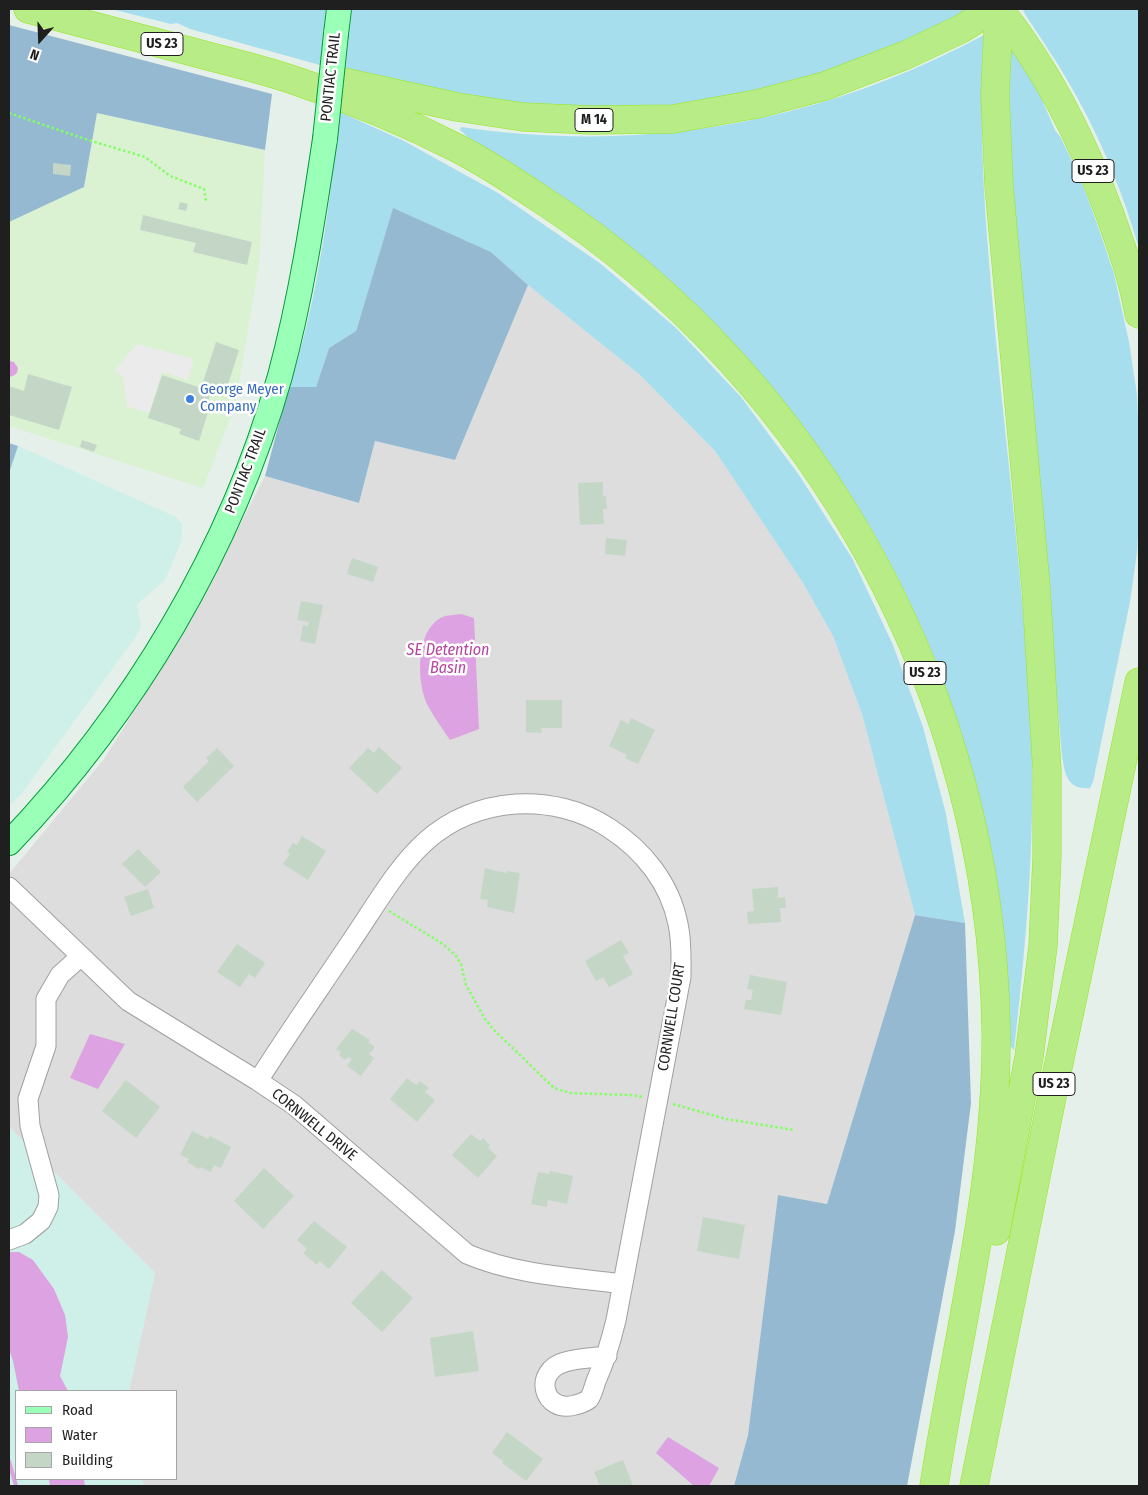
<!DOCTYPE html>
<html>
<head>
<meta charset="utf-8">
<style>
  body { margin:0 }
  #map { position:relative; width:1148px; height:1495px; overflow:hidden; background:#e4f0e9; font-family:"Fira Sans Condensed",sans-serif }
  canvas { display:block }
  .frame { position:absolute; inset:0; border:10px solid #1f1f1f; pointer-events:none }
  .legend { position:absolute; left:15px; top:1390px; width:162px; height:90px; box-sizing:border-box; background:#fff; border:1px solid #a5a5a5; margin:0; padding:6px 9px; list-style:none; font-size:15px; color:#1f1f1f }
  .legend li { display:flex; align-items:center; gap:10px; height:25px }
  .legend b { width:25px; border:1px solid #a5a5a5 }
  .north { position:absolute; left:15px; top:15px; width:50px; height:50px; -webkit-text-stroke:4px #fff; paint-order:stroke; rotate:200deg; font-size:14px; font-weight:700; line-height:20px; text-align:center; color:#1f1f1f }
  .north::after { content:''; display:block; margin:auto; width:18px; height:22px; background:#1f1f1f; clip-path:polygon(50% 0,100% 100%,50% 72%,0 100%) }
</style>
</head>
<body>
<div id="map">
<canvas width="1148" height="1495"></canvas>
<div class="frame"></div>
<ul class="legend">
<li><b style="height:6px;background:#9affb7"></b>Road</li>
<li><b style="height:14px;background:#dda2e1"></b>Water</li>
<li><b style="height:14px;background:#c4d7c7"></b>Building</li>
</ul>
<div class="north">N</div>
</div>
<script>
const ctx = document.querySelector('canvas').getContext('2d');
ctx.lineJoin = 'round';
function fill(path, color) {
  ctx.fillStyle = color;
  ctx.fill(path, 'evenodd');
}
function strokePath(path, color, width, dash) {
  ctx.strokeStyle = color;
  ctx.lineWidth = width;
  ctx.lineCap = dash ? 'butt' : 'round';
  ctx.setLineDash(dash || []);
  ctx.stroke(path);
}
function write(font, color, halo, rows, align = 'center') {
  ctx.font = font + ' "Fira Sans Condensed",sans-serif';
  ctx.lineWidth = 5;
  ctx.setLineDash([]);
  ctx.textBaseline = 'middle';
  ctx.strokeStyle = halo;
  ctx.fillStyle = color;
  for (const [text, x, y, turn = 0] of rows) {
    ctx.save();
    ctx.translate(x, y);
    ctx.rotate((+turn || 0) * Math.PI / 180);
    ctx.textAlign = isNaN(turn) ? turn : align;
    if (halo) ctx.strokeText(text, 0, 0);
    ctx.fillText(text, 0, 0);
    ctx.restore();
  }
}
fill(new Path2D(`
  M528 285 639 374 715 451 803 583 833 636 862 714 915 915 827 1204 778 1195 748 1435 734 1486H144L142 1479H176V1391H129L155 1273 9 1127V874L104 759 156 677 217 569 265 476 359 503 375 441 455 460Z`), '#dcdddc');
fill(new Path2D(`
  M97 113 265 150 259 264 235 406 203 488 9 426V222L84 187Z`), '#daf2d2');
fill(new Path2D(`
  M18 446 176 517 182 524V540L165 580 137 604 141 626 137 635 22 793 9 806V462Z
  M9 1127 155 1273 129 1391H16V1479H142L144 1486H9Z`), '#cef0e9');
fill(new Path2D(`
  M111 9H326L320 65 190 29 177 23 171 24Z
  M352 9H972L911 39 835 69 786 84 710 101 667 106 607 109 502 104 345 71Z
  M1027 9H1139V248C1124 197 1104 146 1078 99 1062 69 1042 40 1023 11Z
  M984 35C982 79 981 123 983 168 985 225 991 283 996 341 1008 463 1023 585 1030 708 1037 822 1027 936 1014 1050L1010 1046C1007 996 1006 946 998 896 983 805 960 714 922 629 860 486 762 359 643 258 589 212 528 175 469 138L460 130 461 127C645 154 820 123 984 35Z
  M1013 49 1040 95 1055 130 1061 138 1081 180 1100 232 1114 274 1129 342 1137 395 1139 442V519L1137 552 1130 602 1093 782 1090 788C1067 790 1065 774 1062 756L1011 170 1008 99V51Z
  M340 112 404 141 498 193 601 264 676 328 741 397 799 475 852 558 893 645 923 727 946 814 965 923 915 915 862 714 833 636 803 583 715 451 639 374 528 285 491 252 393 209 356 331 329 348 316 387H289C319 298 329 205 340 112Z`), '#a7deed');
fill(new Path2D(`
  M9 25 272 94 265 150 97 113 84 187 9 222Z
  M393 208 491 252 528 285 455 460 375 441 359 503 265 476 289 387H316L329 348 356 331Z
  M9 443 18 446 9 473Z
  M915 915 965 923 971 1103 955 1231 907 1486H734L748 1435 778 1195 827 1204Z`), '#96b9d2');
fill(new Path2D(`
  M137 344 194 359 188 380 162 372 149 413 127 406 123 377 115 370Z`), '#ebebeb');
fill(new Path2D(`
  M9 361 14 362 18 368 17 373 13 376 9 377Z
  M461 614 474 618 479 729 450 740C443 729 427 708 424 696 417 673 417 626 445 616 450 615 456 615 461 614Z
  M90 1034 125 1044 98 1089 70 1078Z
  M9 1252H19L33 1260 54 1289 65 1315 68 1337 60 1376 68 1391H19L13 1361 9 1349Z
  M668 1437 719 1468 709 1486H694L656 1453Z
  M49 1479H84L85 1486H50Z`), '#dda2e1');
strokePath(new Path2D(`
  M9 1461 16 1486`), '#dda2e1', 4);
fill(new Path2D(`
  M53 163 71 165 70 176 53 174Z
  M180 202 188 204 186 211 178 209Z
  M143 215 252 242 247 265 193 252 196 243 140 230Z
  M216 342 239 350 224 397 211 392 206 408 209 409 199 441 179 434 181 429 148 418 162 375 201 388Z
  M28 374 72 387 59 430 9 415V386L24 391Z
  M82 440 97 445 94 452 80 447Z
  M603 482V496H606L607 509H603L604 524 580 525 578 483Z
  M606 538 627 540 625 556 605 554Z
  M352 558 378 567 373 582 347 574Z
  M301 601 323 605 315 644 300 641 303 625 308 626 309 622 297 620Z
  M526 700H562V728H541L542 733 526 732Z
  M631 718 655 730 638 764 625 758 627 755 609 746 621 720 629 724Z
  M379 747 402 768 377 794 349 768 368 748 374 753Z
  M217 748 234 766 197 802 183 787 209 761 206 758Z
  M302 836 326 851 308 880 283 864 290 854 287 852 293 843 297 845Z
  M138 849 161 872 145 887 122 864Z
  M485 868 506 873 507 871 520 873 514 913 487 907 488 900 480 899Z
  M778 887V898L785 897 786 908H780L781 922 748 924 747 912 754 911 752 889Z
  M148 889 154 908 131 916 124 897Z
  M621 940 629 953 623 956 633 974 609 987 603 977 596 981 585 961Z
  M237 944 265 963 255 978 249 974 240 987 217 972Z
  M750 975 787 982 781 1015 744 1009 746 1000H751L753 990 747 989Z
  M352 1029 370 1040 368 1042 375 1047 369 1054 374 1058 361 1076 347 1066 352 1059 348 1057 345 1060 339 1055 341 1052 336 1049Z
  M407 1078 416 1085 420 1081 429 1088 425 1092 435 1100 417 1122 390 1099Z
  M126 1080 160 1107 136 1138 102 1111Z
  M192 1131 208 1139 210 1136 231 1147 221 1168 214 1165 211 1172 200 1167 199 1169 187 1162 189 1159 180 1155Z
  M471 1134 480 1141 483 1138 490 1145 488 1148 497 1156 478 1178 452 1155Z
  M264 1168 294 1196 263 1229 234 1201Z
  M550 1171 573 1176 567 1204 548 1200 547 1207 531 1204 538 1172 549 1174Z
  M703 1217 745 1225 739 1259 697 1251Z
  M314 1221 347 1247 329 1269 320 1261 317 1265 303 1253 307 1249 297 1240Z
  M382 1270 413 1298 382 1332 351 1303Z
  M473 1331 479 1371 435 1377 430 1338Z
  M507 1432 543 1459 526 1481 502 1463 503 1461 492 1453Z
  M623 1460 633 1486H600L594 1472Z`), '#c4d7c7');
const minor = new Path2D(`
  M9 887 128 1001 258 1081 294 1105 467 1254C516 1275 571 1277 622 1284
  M258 1081C287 1035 318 991 348 946 395 878 423 811 516 804 548 802 582 810 609 828 643 850 670 883 678 924 682 941 681 959 681 977L616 1320C611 1341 605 1361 596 1381 594 1387 592 1395 589 1399 585 1402 580 1404 575 1405 543 1414 532 1371 565 1362 578 1358 593 1358 607 1356
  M9 1240 25 1234 41 1221 48 1207 49 1195 30 1126 28 1099 46 1046V999L60 975 80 957`);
const major = new Path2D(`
  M336 34 339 9
  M9 843C134 712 231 550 280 376 301 298 313 219 325 139`);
const highway = new Path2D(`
  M28 9C83 23 138 38 193 52 229 62 265 70 299 82 353 100 406 122 457 148 486 163 515 182 542 200 820 381 991 699 996 1029 998 1183 957 1335 934 1486
  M999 9C1048 71 1082 138 1109 212 1121 245 1133 279 1139 314
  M343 82 457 107 523 117 591 120 673 119 757 104 825 86 906 55 961 29 993 9
  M996 1231 1029 1057 1043 946 1047 856V770L1036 588 999 187 995 95 999 9
  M974 1486 1055 1082 1139 682`);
strokePath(minor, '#a0a0a0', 21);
strokePath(major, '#00993b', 26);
strokePath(highway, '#9ae61a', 29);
strokePath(new Path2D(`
  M9 113 85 139 145 157 170 176 204 189 206 201
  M389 911 443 944 456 956 461 964 466 985 485 1019 494 1030 554 1088 570 1093 631 1095 643 1097
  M673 1104 726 1119 794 1130`), '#83ff66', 2.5, [2.5, 2.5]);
strokePath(minor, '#fff', 19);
strokePath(major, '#9affb7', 24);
strokePath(highway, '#b7ec87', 28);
const majorBridge = new Path2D(`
  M325 139 336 34`);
strokePath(majorBridge, '#00993b', 26, []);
strokePath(majorBridge, '#9affb7', 24);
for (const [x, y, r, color] of [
  [190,399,5,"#3f7fe0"]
]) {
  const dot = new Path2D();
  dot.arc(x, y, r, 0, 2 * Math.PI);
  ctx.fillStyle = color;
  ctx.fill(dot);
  strokePath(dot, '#fff', 2);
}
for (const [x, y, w] of [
  [162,44,42],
  [594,120,38],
  [1093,171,42],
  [925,673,42],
  [1054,1084,42]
]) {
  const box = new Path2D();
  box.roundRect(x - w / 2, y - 11.5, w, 23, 4);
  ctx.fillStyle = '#fff';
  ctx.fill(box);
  strokePath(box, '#1f1f1f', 1);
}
write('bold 14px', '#1f1f1f', null, [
  ["US 23",162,44],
  ["M 14",594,120],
  ["US 23",1093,171],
  ["US 23",925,673],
  ["US 23",1054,1084]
]);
write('15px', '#1f1f1f', '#fff', [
  ["PONTIAC TRAIL",331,77,-84],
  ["PONTIAC TRAIL",246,471,-69],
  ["CORNWELL COURT",672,1017,-81],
  ["CORNWELL DRIVE",314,1125,39]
]);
write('15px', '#366cbe', '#fff', [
  ["George Meyer",200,390],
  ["Company",200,407]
], 'left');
write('italic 16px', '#b5459d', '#fff', [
  ["SE Detention",448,651],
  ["Basin",448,669]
]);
</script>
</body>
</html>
